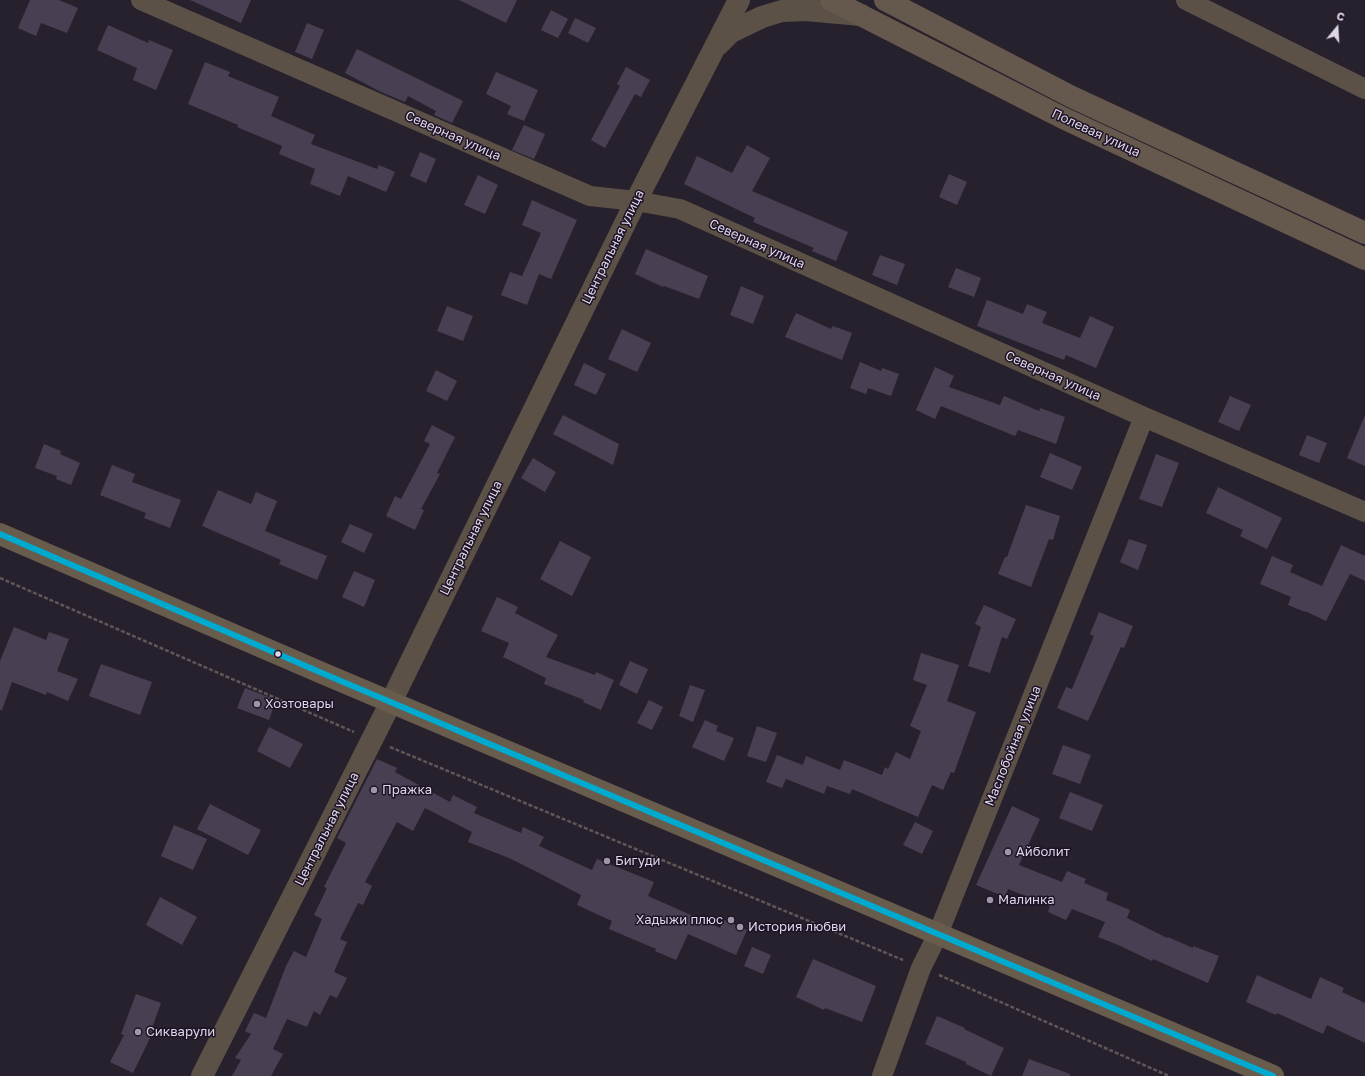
<!DOCTYPE html>
<html>
<head>
<meta charset="utf-8">
<style>
  body { margin:0 }
  #map { position:relative; width:1365px; height:1076px; overflow:hidden; background:#27212d; font-family:"Golos Text",sans-serif }
  canvas { display:block }
  .north { position:absolute; left:1317px; top:8px; width:40px; height:40px; -webkit-text-stroke:3px #1e1328; paint-order:stroke; rotate:18deg; font-size:11px; font-weight:700; line-height:16px; text-align:center; color:#ded7e6 }
  .north::after { content:''; display:block; margin:auto; width:14px; height:18px; background:#ded7e6; clip-path:polygon(50% 0,100% 100%,50% 72%,0 100%) }
</style>
</head>
<body>
<div id="map">
<canvas width="1365" height="1076"></canvas>
<div class="north">С</div>
</div>
<script>
const ctx = document.querySelector('canvas').getContext('2d');
ctx.lineJoin = 'round';
function fill(path, color) {
  ctx.fillStyle = color;
  ctx.fill(path, 'evenodd');
}
function strokePath(path, color, width, dash) {
  ctx.strokeStyle = color;
  ctx.lineWidth = width;
  ctx.lineCap = dash ? 'butt' : 'round';
  ctx.setLineDash(dash || []);
  ctx.stroke(path);
}
function write(font, color, halo, rows, align = 'center') {
  ctx.font = font + ' "Golos Text",sans-serif';
  ctx.lineWidth = 3;
  ctx.setLineDash([]);
  ctx.textBaseline = 'middle';
  ctx.strokeStyle = halo;
  ctx.fillStyle = color;
  for (const [text, x, y, turn = 0] of rows) {
    ctx.save();
    ctx.translate(x, y);
    ctx.rotate((+turn || 0) * Math.PI / 180);
    ctx.textAlign = isNaN(turn) ? turn : align;
    if (halo) ctx.strokeText(text, 0, 0);
    ctx.fillText(text, 0, 0);
    ctx.restore();
  }
}
fill(new Path2D(`
  M30 0H59L78 8 67 33 41 23 36 36 18 28Z
  M190 0H251L241 23Z
  M459 0H517L506 23Z
  M551 10 568 19 558 38 541 30Z
  M575 18 596 28 588 43 568 33Z
  M307 23 324 30 312 59 295 52Z
  M108 25 148 43 149 40 173 50 156 90 133 80 137 68 97 50Z
  M357 49 463 101 452 123 434 115 436 111 408 96 405 102 381 92 345 73Z
  M205 62 230 72 228 76 279 97 271 116 315 135 311 144 377 169 379 165 395 172 386 192 348 176 340 196 310 184 315 169 279 154 282 146 237 127 238 125 188 104Z
  M626 67 650 80 641 97 635 94 605 148 591 140 620 86 617 84Z
  M496 72 538 90 524 121 507 114 511 106 486 94Z
  M524 125 545 134 534 159 512 150Z
  M747 145 770 158 752 191 848 232 836 261 812 251 814 248 753 222 755 218 684 184 697 156 732 173Z
  M420 152 436 159 426 183 410 176Z
  M949 174 967 182 957 205 939 197Z
  M478 175 498 185 485 214 464 205Z
  M532 200 577 220 551 279 539 274 527 305 501 295 510 272 522 276 541 233 522 225Z
  M646 249 708 276 699 299 664 286 663 287 635 274Z
  M880 255 905 264 897 285 872 275Z
  M956 268 981 278 974 297 948 287Z
  M741 286 764 296 753 324 730 315Z
  M987 300 1023 314 1027 304 1047 312 1042 323 1080 338 1090 316 1114 327 1096 368 1066 355 1064 360 977 326Z
  M447 306 473 316 463 341 437 331Z
  M796 313 831 329 833 326 852 333 842 360 785 337Z
  M622 329 651 343 637 372 608 359Z
  M860 362 881 371 882 368 899 374 891 396 868 388 866 394 850 388Z
  M584 363 606 374 596 395 574 385Z
  M935 367 954 376 949 387 1000 405 1004 396 1039 411 1040 408 1065 417 1056 444 1018 430 1015 436 941 406 935 419 916 410Z
  M436 370 457 381 447 401 426 391Z
  M1230 396 1251 405 1239 431 1218 422Z
  M563 415 619 444 613 465 553 434Z
  M1365 415V466L1347 458Z
  M432 425 455 437 437 473 440 474 421 509 424 510 415 530 386 516 395 496 401 499 430 444 424 441Z
  M1307 435 1327 443 1319 463 1299 455Z
  M44 444 61 451 60 454 80 463 71 485 56 479 57 476 35 468Z
  M1050 453 1082 467 1072 490 1040 477Z
  M1156 454 1179 463 1162 507 1139 499Z
  M533 458 556 472 545 492 521 478Z
  M112 465 135 474 132 482 181 500 170 528 144 518 146 513 100 495Z
  M1218 487 1282 518 1267 549 1240 536 1243 530 1206 513Z
  M218 490 251 504 256 492 277 501 265 531 327 556 317 580 279 564 281 560 202 526Z
  M1026 505 1060 516 1053 540 1049 539 1031 587 998 574 1005 557H1007Z
  M350 524 373 534 364 553 341 542Z
  M1129 539 1147 545 1138 570 1120 562Z
  M560 541 591 557 572 596 540 579Z
  M1341 545 1365 556V581L1350 574 1326 621 1305 611V612L1288 605 1291 597 1260 584 1272 556 1293 565 1290 572 1322 586Z
  M354 571 375 580 364 607 342 597Z
  M497 597 518 607 515 613 558 635 546 657 595 675 596 672 614 680 601 710 583 702 584 700 544 684 546 678 503 657 509 643 481 631Z
  M984 605 1016 619 1007 639 1002 637 990 673 968 666 981 627 975 624Z
  M1099 612 1133 626 1124 648 1121 647 1088 721 1057 708 1066 687 1072 689 1094 636 1090 634Z
  M14 627 46 640 49 632 69 639 57 671 78 679 68 701 47 692 46 695 12 682 2 710H0V661Z
  M921 653 959 665 947 701 976 712 954 773 951 772 943 790 932 785 918 817 852 789 850 794 827 786 824 794 786 779 782 788 766 782 777 755 803 765 806 756 840 770 844 760 882 775 885 767 888 769 896 752 910 759 921 731 910 726 927 685 913 680Z
  M630 661 648 669 637 694 619 685Z
  M101 664 152 682 140 715 89 696Z
  M690 685 705 690 693 722 679 716Z
  M245 688 276 700 269 720 237 708Z
  M649 700 663 707 652 730 637 723Z
  M705 720 718 726 716 731 734 738 724 761 692 747Z
  M757 726 777 733 766 762 747 756Z
  M269 727 303 744 290 768 257 751Z
  M1063 745 1091 755 1080 784 1052 774Z
  M377 759 397 768 395 772 450 802 453 795 477 807 474 813 521 833 523 827 544 837 539 846 592 870 597 859 654 882 648 896 720 928 724 920 747 930 736 955 688 934 676 960 655 951 656 949 609 929 612 921 577 905 581 895 541 874 509 858 468 842 472 832 425 808 413 831 397 822 365 882 372 886 363 905 358 903 340 939 347 942 334 972 347 978 337 998 330 995 320 1015 314 1011 307 1027 287 1019 273 1049 283 1054 271 1076H232L241 1060 235 1058 251 1034 245 1031 254 1013 266 1018 286 966 294 951 306 957 322 919 314 915 327 888 324 887 346 843 337 838Z
  M1070 792 1103 805 1092 831 1059 818Z
  M210 804 261 830 248 855 197 829Z
  M1012 806 1040 819 1019 865 1062 882 1067 871 1086 879 1084 883 1108 893 1106 900 1130 910 1127 918 1167 938 1168 937 1193 948V946L1219 956 1208 983 1153 959 1152 961 1116 944 1098 937 1105 922 1072 909 1066 920 1048 912 1050 906 1008 889 1005 897 976 885Z
  M915 822 933 831 922 854 903 845Z
  M174 825 207 839 193 870 161 856Z
  M160 897 197 917 182 945 146 925Z
  M752 947 771 955 763 974 744 966Z
  M813 959 876 986 862 1022 825 1008 824 1010 796 997Z
  M1257 975 1311 999 1320 977 1344 988 1342 992 1365 1003V1043L1327 1025 1323 1034 1277 1013 1276 1015 1246 1002Z
  M136 994 161 1003 152 1028 154 1030 133 1073 110 1062 124 1035 121 1034Z
  M937 1016 965 1028 964 1029 1004 1048 991 1076 966 1064V1062L925 1044Z
  M1029 1059 1070 1074V1076H1022Z`), '#484052');
strokePath(new Path2D(`
  M0 578 354 732
  M390 747 903 960
  M939 975 1169 1076`), '#5f5857', 2.5, [4, 2]);
strokePath(new Path2D(`
  M141 0 590 196 636 201 680 209 1144 417 1365 512
  M1186 0 1365 89
  M882 1076 921 968 938 934 1144 417`), '#5c5146', 20);
strokePath(new Path2D(`
  M719 44 731 32 762 17 782 11 806 10 861 15
  M202 1076 391 702 636 201 739 0`), '#5c5146', 22);
strokePath(new Path2D(`
  M0 534 322 673 1273 1076`), '#685c4c', 22);
strokePath(new Path2D(`
  M831 0 1063 118 1365 259
  M885 0 1072 97 1365 233`), '#65584c', 22);
strokePath(new Path2D(`
  M0 534 322 673 1273 1076`), '#00a9ce', 6);
for (const [x, y, r, color] of [
  [278,654,3.5,"#ded7e6"],
  [257,704,4,"#9e97a5"],
  [374,790,4,"#9e97a5"],
  [1008,852,4,"#9e97a5"],
  [607,861,4,"#9e97a5"],
  [990,900,4,"#9e97a5"],
  [731,920,4,"#9e97a5"],
  [740,927,4,"#9e97a5"],
  [138,1032,4,"#9e97a5"]
]) {
  const dot = new Path2D();
  dot.arc(x, y, r, 0, 2 * Math.PI);
  ctx.fillStyle = color;
  ctx.fill(dot);
  strokePath(dot, '#1e1328', 1.5);
}
write('13px', '#ded7e6', '#1e1328', [
  ["Полевая улица",1096,133,25],
  ["Северная улица",453,136,24],
  ["Северная улица",757,244,24],
  ["Центральная улица",613,247,-64],
  ["Северная улица",1053,376,24],
  ["Центральная улица",471,538,-64],
  ["Маслобойная улица",1013,746,-68],
  ["Центральная улица",327,829,-63]
]);
write('13px', '#ded7e6', '#1e1328', [
  ["Хозтовары",265,704],
  ["Пражка",382,790],
  ["Айболит",1016,852],
  ["Бигуди",615,861],
  ["Малинка",998,900],
  ["Хадыжи плюс",723,920,"right"],
  ["История любви",748,927],
  ["Сикварули",146,1032]
], 'left');
</script>
</body>
</html>
